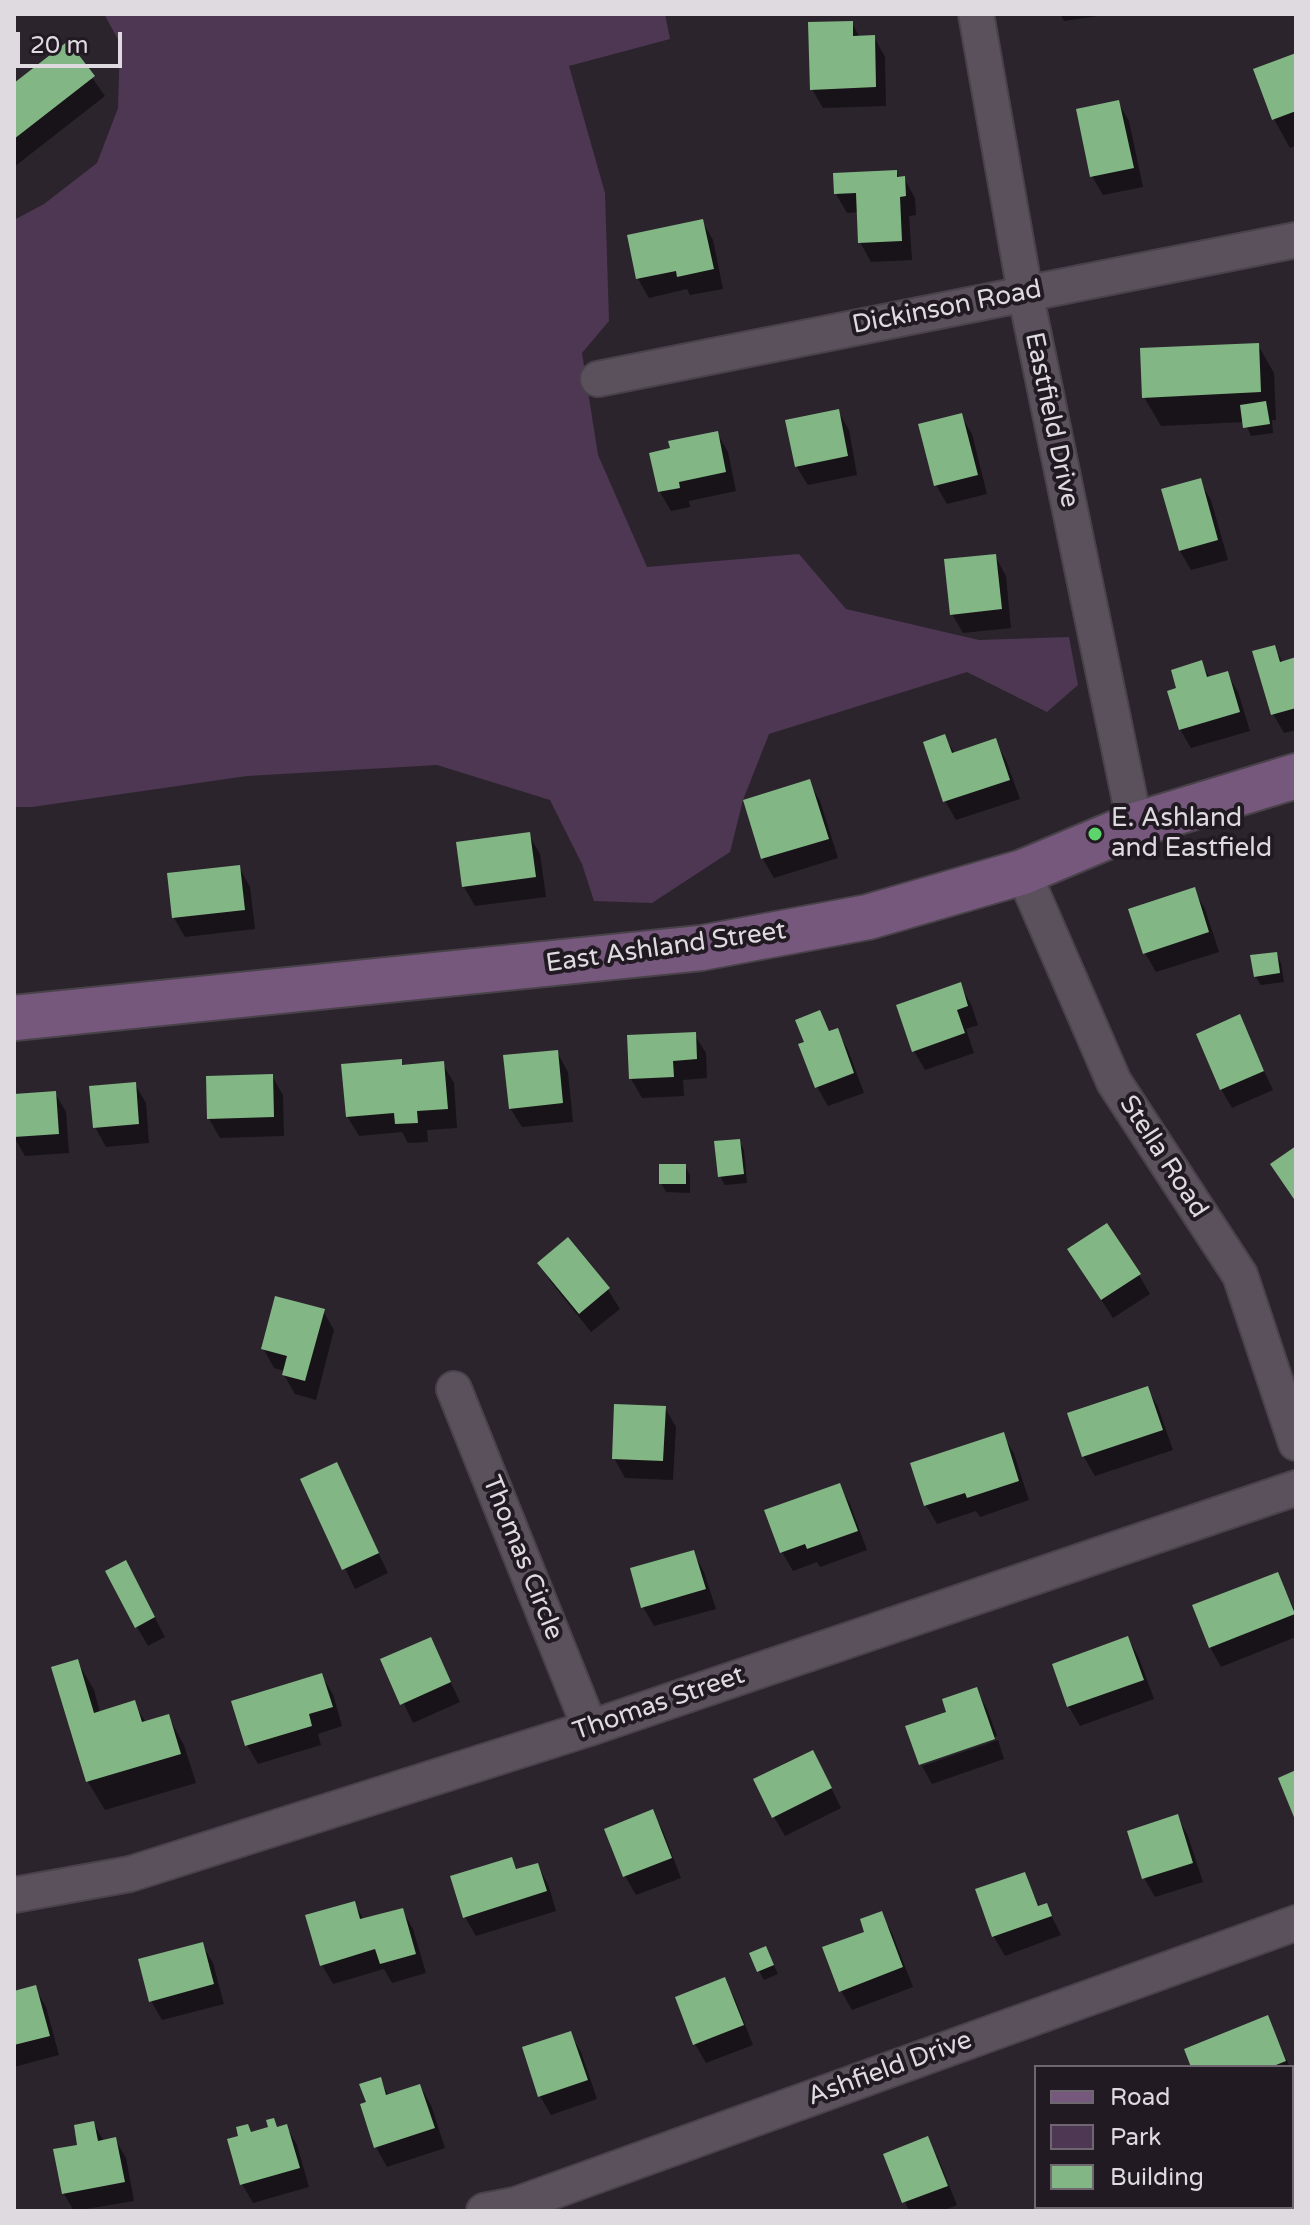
<!DOCTYPE html>
<html>
<head>
<meta charset="utf-8">
<style>
  body { margin:0 }
  #map { position:relative; width:1310px; height:2225px; overflow:hidden; background:#2b242d; font-family:"Varela Round",sans-serif }
  canvas { display:block }
  .frame { position:absolute; inset:0; border:16px solid #dfdae0; pointer-events:none }
  .legend { position:absolute; left:1034px; top:2065px; width:260px; height:144px; box-sizing:border-box; background:#221a23; border:2px solid #6e676f; margin:0; padding:10px 14px; list-style:none; font-size:24px; color:#dfdae0 }
  .legend li { display:flex; align-items:center; gap:16px; height:40px }
  .legend b { width:40px; border:2px solid #6e676f }
  .scale { position:absolute; left:16px; top:32px; width:106px; height:36px; box-sizing:border-box; border:4px solid #dfdae0; border-top:0; padding-left:10px; font-size:24px; line-height:28px; white-space:nowrap; color:#dfdae0; -webkit-text-stroke:6px #221a23; paint-order:stroke }
</style>
</head>
<body>
<div id="map">
<canvas width="1310" height="2225"></canvas>
<div class="frame"></div>
<ul class="legend">
<li><b style="height:10px;background:#76587c"></b>Road</li>
<li><b style="height:22px;background:#4e3752"></b>Park</li>
<li><b style="height:22px;background:#83b685"></b>Building</li>
</ul>
<div class="scale">20 m</div>
</div>
<script>
const ctx = document.querySelector('canvas').getContext('2d');
ctx.lineJoin = 'round';
function fill(path, color) {
  ctx.fillStyle = color;
  ctx.fill(path, 'evenodd');
}
function strokePath(path, color, width, dash) {
  ctx.strokeStyle = color;
  ctx.lineWidth = width;
  ctx.lineCap = dash ? 'butt' : 'round';
  ctx.setLineDash(dash || []);
  ctx.stroke(path);
}
function write(font, color, halo, rows, align = 'center') {
  ctx.font = font + ' "Varela Round",sans-serif';
  ctx.lineWidth = 8;
  ctx.setLineDash([]);
  ctx.textBaseline = 'middle';
  ctx.strokeStyle = halo;
  ctx.fillStyle = color;
  for (const [text, x, y, turn = 0] of rows) {
    ctx.save();
    ctx.translate(x, y);
    ctx.rotate((+turn || 0) * Math.PI / 180);
    ctx.textAlign = isNaN(turn) ? turn : align;
    if (halo) ctx.strokeText(text, 0, 0);
    ctx.fillText(text, 0, 0);
    ctx.restore();
  }
}
fill(new Path2D(`
  M104 14H665L670 39 569 66 605 193 609 321 582 353 598 455 647 567 799 554 846 609 979 640 1069 637 1078 685 1047 712 967 672 769 734 743 800 730 852 652 903 594 901 582 864 550 800 437 765 247 776 32 807H14V220L44 204 97 163 118 108 120 43Z`), '#4e3752');
fill(new Path2D(`
  M1060 14H1105V15L1064 21Z
  M852 23 860 38 874 37 885 57 886 106 823 108 812 89Z
  M68 44 105 96 14 167V86Z
  M1296 55V146L1290 148 1274 119Z
  M1118 102 1129 121 1143 187 1103 195 1092 176Z
  M896 172 900 179 904 178 915 198 916 215 909 216 912 260 871 262 860 242 859 212 847 213 836 194Z
  M702 221 713 240 723 289 690 295 687 289 649 298 638 279Z
  M1258 345 1274 373 1276 420H1272L1273 433 1251 436 1245 422 1161 426 1144 397Z
  M838 411 849 430 857 475 808 485 796 466Z
  M961 415 972 434 987 494 947 504 936 485Z
  M717 433 728 452 736 491 689 501 690 507 671 511 660 492 672 450Z
  M1200 481 1211 500 1228 560 1191 570 1180 551 1164 491Z
  M995 556 1006 576 1011 628 963 633 952 614Z
  M1274 647 1283 663 1296 660V730L1284 733 1273 714Z
  M1201 663 1210 678 1227 673 1238 692 1250 731 1191 748 1180 729 1179 690Z
  M944 736 955 754 995 741 1006 760 1020 799 956 820 945 801Z
  M809 782 820 801 838 858 774 878 763 859 745 801Z
  M529 835 540 854 546 897 475 906 464 887 458 844Z
  M239 867 250 887 255 929 185 937 174 918Z
  M1194 890 1205 909 1219 952 1156 972 1145 953Z
  M1276 954 1281 963 1284 982 1261 985 1255 976Z
  M960 985 971 1004 978 1025 966 1029 974 1053 925 1070 914 1051Z
  M819 1013 831 1033 837 1030 848 1050 864 1093 828 1106 817 1087 806 1043Z
  M1239 1017 1273 1090 1232 1108 1221 1089Z
  M694 1034 706 1053 707 1078 683 1080 684 1096 642 1098 631 1079Z
  M557 1052 568 1072 573 1122 522 1127 510 1108Z
  M401 1062 404 1067 442 1063 454 1083 457 1128 427 1130 428 1142 408 1143 402 1132 359 1136 347 1116Z
  M272 1076 283 1095 284 1136 220 1138 209 1119Z
  M135 1084 146 1103 149 1143 106 1147 95 1127Z
  M55 1093 66 1112 69 1153 25 1156 14 1137V1096Z
  M739 1141 744 1150 747 1183 725 1185 720 1176Z
  M685 1166 690 1175V1193L666 1192 661 1183Z
  M568 1240 608 1290 620 1309 591 1332 551 1282 539 1263Z
  M1081 1269 1139 1275 1150 1294 1113 1318Z
  M323 1311 334 1330 316 1400 295 1394 284 1375 285 1371 274 1368 263 1348Z
  M1147 1388 1158 1407 1173 1450 1095 1476 1084 1457 1069 1414Z
  M665 1408 676 1427 673 1480 625 1478 614 1458Z
  M1003 1435 1014 1454 1029 1500 980 1517 976 1511 937 1524 926 1505Z
  M336 1465 388 1573 355 1589 303 1480Z
  M839 1485 850 1504 867 1550 820 1567 817 1562 793 1571 782 1552Z
  M693 1552 704 1572 716 1609 654 1626 643 1607Z
  M1277 1574 1296 1613V1637L1221 1667 1210 1647 1195 1606Z
  M136 1582 165 1637 148 1646 137 1627Z
  M1128 1638 1139 1658 1154 1699 1080 1726 1069 1707 1054 1665Z
  M430 1639 460 1702 413 1723 383 1660Z
  M77 1661 94 1690 100 1713 134 1703 146 1723 168 1716 184 1745 196 1783 105 1810 88 1782 54 1668Z
  M321 1675 333 1694 342 1726 318 1734 321 1745 258 1764 247 1745Z
  M976 1689 987 1709 997 1736 921 1762V1765L908 1727 949 1713Z
  M998 1740 1004 1759 932 1784 922 1766Z
  M823 1771 841 1808 785 1836 774 1817Z
  M652 1812 663 1831 681 1878 636 1895 625 1876 607 1830Z
  M1177 1816 1188 1836 1203 1882 1155 1897 1144 1878Z
  M512 1859 518 1871 537 1865 548 1884 556 1911 476 1936 465 1917Z
  M1024 1874 1040 1908 1046 1905 1061 1935 1005 1956 994 1937 978 1891Z
  M354 1903 364 1920 402 1910 413 1929 426 1973 392 1983 384 1969 333 1984 322 1965Z
  M881 1914 892 1933 913 1987 852 2010 841 1991 867 1933Z
  M202 1944 213 1963 224 2004 162 2020 151 2001Z
  M770 1957 778 1974 764 1980 759 1971Z
  M724 1980 735 1999 753 2045 706 2063 695 2044Z
  M35 1988 46 2007 59 2055 14 2067V1993Z
  M1267 2018 1290 2067H1193Z
  M570 2033 581 2052 597 2099 551 2115 540 2096Z
  M380 2080 389 2096 420 2086 431 2105 445 2148 387 2167 376 2147 362 2105 368 2103Z
  M273 2120 278 2129 286 2126 297 2145 309 2187 253 2203 242 2184 241 2138 270 2128Z
  M93 2123 104 2141 115 2139 126 2158 134 2201 74 2211 64 2194 56 2151 80 2146Z
  M927 2138 938 2158 957 2205 942 2211H909L885 2155Z`), '#0007');
fill(new Path2D(`
  M853 21V36L875 35 876 87 810 90 808 22Z
  M68 41 95 76 14 139V83Z
  M1296 53V111L1272 120 1253 69Z
  M1119 100 1134 168 1090 177 1076 109Z
  M897 170V177L905 176 906 196 900 197 902 241 858 243 856 193 834 194 833 173Z
  M703 219 714 269 677 277 676 271 636 279 627 235Z
  M1259 343 1261 392 1142 398 1140 348Z
  M1266 401 1270 424 1243 428 1240 405Z
  M839 409 848 456 795 467 785 420Z
  M962 413 978 475 934 486 918 424Z
  M718 431 726 472 679 482 680 488 658 492 649 453 670 448 668 441Z
  M1201 478 1218 540 1179 551 1161 489Z
  M996 554 1002 609 950 615 944 559Z
  M1275 645 1280 662 1296 657V708L1271 715 1252 651Z
  M1202 660 1207 677 1228 671 1240 712 1179 730 1167 691 1176 688 1171 670Z
  M945 734 952 753 996 738 1010 780 943 802 923 742Z
  M810 779 829 839 761 859 743 800Z
  M530 832 536 877 462 887 456 842Z
  M240 865 245 910 172 918 167 873Z
  M1195 887 1209 932 1143 954 1128 909Z
  M1277 952 1280 973 1254 977 1250 955Z
  M961 982 968 1006 957 1010 965 1033 912 1052 896 1005Z
  M820 1010 829 1031 838 1028 854 1073 815 1088 798 1044 804 1042 795 1020Z
  M1240 1014 1264 1071 1220 1090 1196 1034Z
  M696 1032 697 1059 673 1061 674 1077 629 1079 627 1035Z
  M558 1050 563 1103 509 1109 503 1055Z
  M402 1059V1065L444 1061 448 1109 417 1111 418 1123 395 1124 394 1113 346 1117 341 1064Z
  M273 1074 274 1117 207 1119 206 1076Z
  M136 1082 139 1124 93 1128 89 1086Z
  M56 1091 59 1134 14 1137V1094Z
  M740 1139 744 1174 718 1177 714 1141Z
  M1296 1146V1202L1270 1164Z
  M659 1164H686V1184H659Z
  M1107 1223 1141 1274 1101 1300 1067 1249Z
  M568 1237 610 1288 579 1314 537 1263Z
  M275 1296 325 1309 305 1381 282 1375 287 1356 261 1349Z
  M1148 1386 1163 1430 1082 1457 1067 1413Z
  M614 1404 666 1406 663 1461 612 1459Z
  M1004 1432 1019 1481 967 1498 965 1493 924 1506 910 1463Z
  M337 1462 379 1553 342 1570 300 1479Z
  M840 1483 858 1531 807 1549 805 1544 780 1553 764 1510Z
  M694 1550 706 1589 641 1608 630 1568Z
  M126 1560 155 1617 135 1628 105 1571Z
  M1278 1572 1295 1614 1209 1648 1192 1605Z
  M1128 1636 1144 1680 1067 1707 1052 1664Z
  M431 1637 451 1682 400 1705 380 1659Z
  M78 1659 94 1713 135 1700 142 1722 169 1714 181 1754 86 1782 51 1667Z
  M322 1673 333 1707 309 1714 312 1726 245 1746 231 1701Z
  M977 1687 995 1739 919 1765 905 1726 946 1712 942 1699Z
  M813 1750 832 1788 772 1818 753 1779Z
  M1296 1770V1822L1278 1778Z
  M653 1809 672 1858 623 1877 604 1829Z
  M1178 1814 1193 1863 1142 1879 1127 1831Z
  M512 1857 516 1869 538 1863 547 1891 463 1918 450 1876Z
  M1025 1872 1038 1906 1047 1903 1052 1916 992 1937 975 1889Z
  M355 1901 360 1919 403 1908 416 1954 380 1964 375 1949 320 1966 305 1915Z
  M882 1911 903 1967 839 1992 822 1947 864 1932 860 1919Z
  M203 1942 214 1984 149 2002 138 1959Z
  M766 1946 774 1965 757 1972 749 1953Z
  M725 1977 744 2025 693 2045 675 1997Z
  M36 1985 50 2036 14 2045V1991Z
  M1268 2015 1286 2061 1271 2067H1191L1184 2049Z
  M571 2031 588 2080 538 2097 522 2047Z
  M381 2077 386 2095 420 2084 435 2128 374 2148 360 2104 366 2102 359 2084Z
  M274 2118 277 2127 287 2124 300 2168 240 2185 227 2139 238 2136 236 2127 248 2124 251 2132 268 2127 266 2120Z
  M94 2121 98 2141 116 2137 125 2182 62 2194 53 2149 77 2145 74 2125Z
  M928 2136 948 2186 902 2203 883 2154Z`), '#83b685');
const minor = new Path2D(`
  M976 14 1025 292 1135 825
  M598 379 1296 240
  M1023 872 1114 1082 1240 1275 1296 1443
  M454 1389 590 1728
  M14 1895 130 1874 590 1728 1296 1488
  M484 2211 515 2205 1296 1923`);
const secondary = new Path2D(`
  M14 1018 701 948 868 917 1023 872 1135 825 1296 776`);
strokePath(minor, '#49424a', 38);
strokePath(secondary, '#49424a', 48);
strokePath(minor, '#5a515c', 34);
strokePath(secondary, '#76587c', 44);
for (const [x, y, r, color] of [
  [1095,834,8,"#5ed56c"]
]) {
  const dot = new Path2D();
  dot.arc(x, y, r, 0, 2 * Math.PI);
  ctx.fillStyle = color;
  ctx.fill(dot);
  strokePath(dot, '#221a23', 3);
}
write('26px', '#dfdae0', '#221a23', [
  ["Dickinson Road",947,308,-11],
  ["Eastfield Drive",1051,420,78],
  ["East Ashland Street",666,948,-8],
  ["Stella Road",1163,1157,57],
  ["Thomas Circle",522,1558,68],
  ["Thomas Street",659,1704,-19],
  ["Ashfield Drive",890,2069,-20]
]);
write('26px', '#dfdae0', '#221a23', [
  ["E. Ashland",1111,819],
  ["and Eastfield",1111,849]
], 'left');
</script>
</body>
</html>
